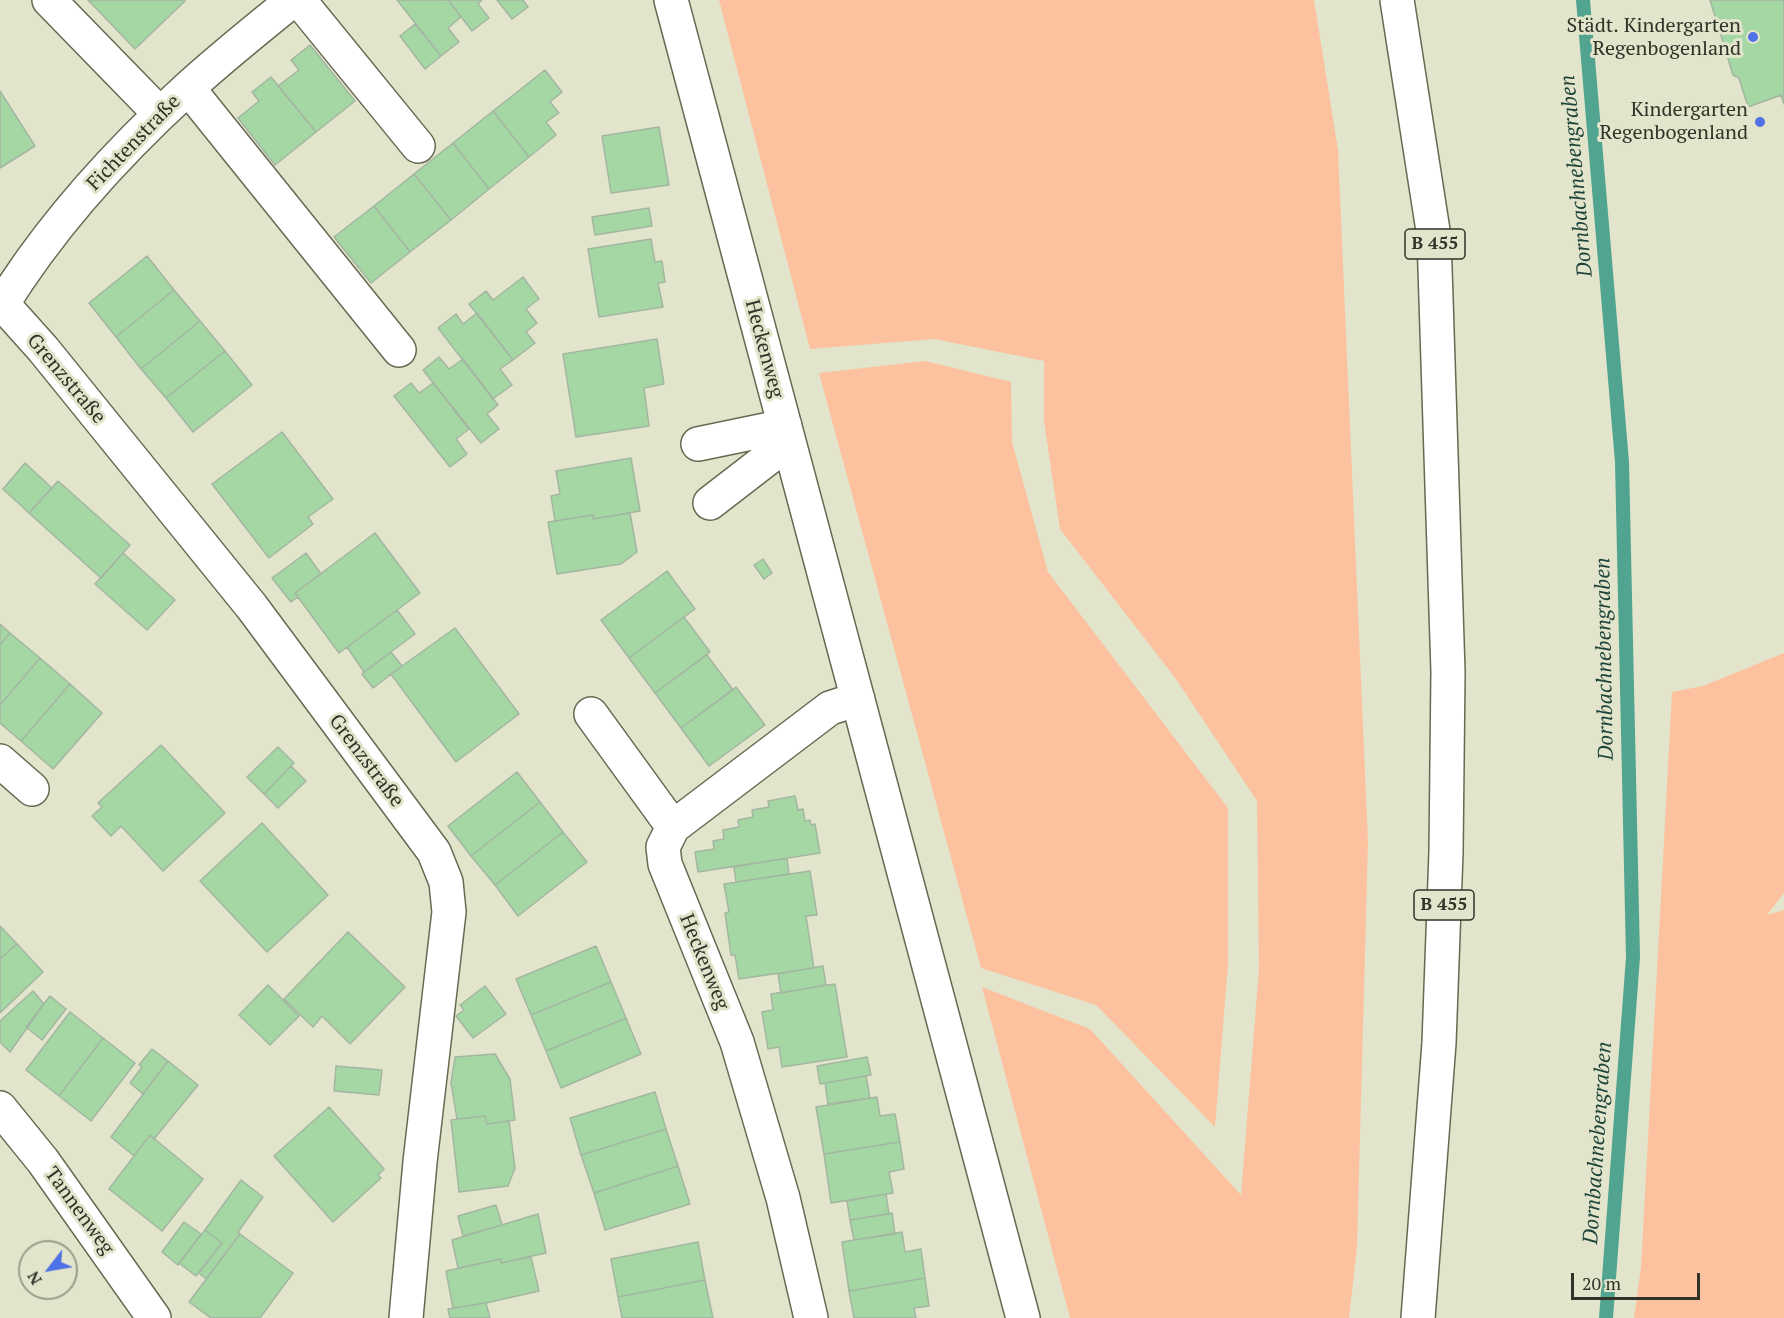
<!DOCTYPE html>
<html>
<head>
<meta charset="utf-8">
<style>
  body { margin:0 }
  #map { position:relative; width:1784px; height:1318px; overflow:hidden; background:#e2e5cb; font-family:"PT Serif",serif }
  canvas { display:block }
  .north { position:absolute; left:18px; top:1240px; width:60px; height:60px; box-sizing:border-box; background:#e2e5cb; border:2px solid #9b9d8a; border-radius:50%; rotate:239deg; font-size:16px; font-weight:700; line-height:24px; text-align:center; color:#313228 }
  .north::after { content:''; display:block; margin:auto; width:21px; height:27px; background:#4f72e6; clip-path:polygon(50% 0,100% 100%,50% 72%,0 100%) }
  .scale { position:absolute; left:1571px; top:1273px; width:129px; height:27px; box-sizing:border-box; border:3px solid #313228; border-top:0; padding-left:8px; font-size:18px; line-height:21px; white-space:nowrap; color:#313228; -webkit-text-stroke:4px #e2e5cb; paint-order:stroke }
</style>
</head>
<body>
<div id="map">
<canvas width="1784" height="1318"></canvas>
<div class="north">N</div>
<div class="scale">20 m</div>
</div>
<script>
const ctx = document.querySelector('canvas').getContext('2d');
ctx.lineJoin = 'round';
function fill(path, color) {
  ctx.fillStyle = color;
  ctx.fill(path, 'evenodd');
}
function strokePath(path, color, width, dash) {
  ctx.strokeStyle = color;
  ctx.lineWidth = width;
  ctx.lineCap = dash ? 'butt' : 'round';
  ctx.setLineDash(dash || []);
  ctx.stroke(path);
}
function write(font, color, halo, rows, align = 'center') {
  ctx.font = font + ' "PT Serif",serif';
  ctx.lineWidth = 6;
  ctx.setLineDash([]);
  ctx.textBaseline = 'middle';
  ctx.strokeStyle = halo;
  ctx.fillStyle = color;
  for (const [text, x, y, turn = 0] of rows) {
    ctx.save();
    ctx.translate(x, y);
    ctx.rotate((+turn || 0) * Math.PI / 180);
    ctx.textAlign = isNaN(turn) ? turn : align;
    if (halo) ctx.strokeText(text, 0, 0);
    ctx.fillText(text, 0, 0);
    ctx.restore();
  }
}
fill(new Path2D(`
  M719 0H1314L1338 150 1368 842 1357 1247 1349 1318H1070L982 987 1090 1029 1241 1195 1259 969 1257 801 1176 679 1060 529 1044 421V361L934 339 810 349Z
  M925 361 1011 382 1012 442 1048 572 1228 808V964L1215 1127 1096 1005 981 968 819 373Z
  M1784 653V893L1767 915 1784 910V1318H1634L1641 1267 1672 692 1703 686Z`), '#fcc19f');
strokePath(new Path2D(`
  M1583 0 1622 462 1633 957 1606 1318`), '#51a48f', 14);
const building = new Path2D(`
  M88 0H184L185 1 135 49Z
  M397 0H448L461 17 448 28 459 42 441 56Z
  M448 0H482L478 4 489 18 472 31Z
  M497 0H523L528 7 512 19Z
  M1710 0H1784V104L1781 95 1748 107 1739 78 1733 75Z
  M415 24 441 56 425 69 400 36Z
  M310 45 355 101 316 132 278 86 299 70 291 60Z
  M545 70 562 92 550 102 559 113 546 122 556 135 529 157 493 111Z
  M271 77 316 132 275 165 238 118 259 101 252 92Z
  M0 91 35 146 0 168Z
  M493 111 529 157 489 189 453 143Z
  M659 127 669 185 611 193 602 136Z
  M453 143 489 189 451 220 414 174Z
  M414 174 451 220 410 252 374 206Z
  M374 206 410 252 371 283 334 237Z
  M649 208 652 226 595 235 592 217Z
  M651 239 655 262 662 261 665 282 658 283 663 307 599 317 588 249Z
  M147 256 174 290 116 337 89 303Z
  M523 277 539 299 526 309 537 323 526 332 535 343 513 360 469 304 486 291 493 300Z
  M174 290 200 321 141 369 116 337Z
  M477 313 513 360 500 369 512 385 493 399 438 328 456 314 463 324Z
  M200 321 225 351 166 398 141 369Z
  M657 339 664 384 644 388 649 426 576 437 563 354Z
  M225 351 252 385 193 432 166 398Z
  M439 357 449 369 463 359 498 405 487 414 499 429 481 443 423 370Z
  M411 383 419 393 433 383 469 429 456 439 467 454 450 467 394 396Z
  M282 432 333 499 308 517 313 524 269 558 212 484Z
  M631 458 640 511 593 519V515L555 521 551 496 560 494 556 471Z
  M25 463 52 488 29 513 3 489Z
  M58 481 130 545 101 578 29 513Z
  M630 513 637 552 621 564 557 574 548 522 593 515V519Z
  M375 533 420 593 339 653 295 593Z
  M123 553 175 600 147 630 95 584Z
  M306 553 321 574 295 593 298 597 291 602 272 578Z
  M763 559 772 573 764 579 754 565Z
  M667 571 695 609 629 658 601 620Z
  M397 610 415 634 364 672 347 647Z
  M684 617 710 652 655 693 629 658Z
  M0 624 10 633 0 645Z
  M455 628 519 714 456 762 391 674Z
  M10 633 40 658 0 705V645Z
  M391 652 402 666 373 688 362 674Z
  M707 655 733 690 681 728 655 693Z
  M40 658 70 684 21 741 0 723V705Z
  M70 684 102 713 53 769 21 741Z
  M736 687 765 725 709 766 681 728Z
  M161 745 225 813 163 871 121 826 111 836 92 816 102 807 98 803Z
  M278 747 294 763 264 794 247 777Z
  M291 766 306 781 278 808 264 794Z
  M517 772 540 802 471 856 448 826Z
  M795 796 798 810 803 809 805 821 810 820 811 825 815 824 820 853 698 872 695 852 714 849 713 841 724 839 723 830 739 827 738 820 753 817 752 810 769 807 768 801Z
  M540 802 563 832 495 885 471 856Z
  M262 823 328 895 267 952 200 881Z
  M563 832 587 862 518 916 495 885Z
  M787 858 789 874 736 882 734 867Z
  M810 871 817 915 806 916 814 968 739 979 735 955H731L725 913 729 912 724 884Z
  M0 926 17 944 0 959Z
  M348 932 405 987 350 1044 322 1016 313 1027 284 999Z
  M17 944 43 972 0 1013V959Z
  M596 946 611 982 531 1015 516 979Z
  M823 966 826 985 781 993 778 974Z
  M611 982 626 1018 546 1051 531 1015Z
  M835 984 847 1057 782 1067 779 1047 768 1049 762 1012 773 1010 771 994Z
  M268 985 299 1016 270 1045 239 1015Z
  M485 986 506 1014 473 1038 456 1016 464 1010 460 1005Z
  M33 991 44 1004 10 1052 0 1042V1021Z
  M50 996 66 1009 42 1040 26 1027Z
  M70 1012 103 1038 59 1096 26 1070Z
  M626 1018 641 1054 561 1088 546 1051Z
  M103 1038 135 1063 91 1121 59 1096Z
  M152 1049 168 1061 143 1094 130 1083 142 1067 139 1065Z
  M495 1054 510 1079 515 1120 487 1124 485 1116 457 1119 451 1083 455 1057Z
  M867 1057 871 1075 820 1084 817 1066Z
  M168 1061 198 1085 154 1139 150 1135 134 1156 111 1137Z
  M336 1066 382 1070 379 1095 334 1091Z
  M866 1076 870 1098 828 1104 825 1083Z
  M655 1092 666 1129 581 1155 570 1118Z
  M877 1097 880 1116 895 1114 900 1142 824 1154 816 1107Z
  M329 1107 384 1169 378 1175 381 1178 333 1222 274 1156Z
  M485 1116 487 1124 509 1121 515 1168 508 1186 459 1192 451 1120Z
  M666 1129 678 1166 594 1193 581 1155Z
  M150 1135 203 1179 162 1231 109 1189Z
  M900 1142 904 1169 889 1172 893 1193 831 1203 824 1154Z
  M678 1166 690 1204 605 1230 594 1193Z
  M241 1180 263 1197 238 1232 240 1234 206 1279 199 1273 222 1243 205 1230Z
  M886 1194 889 1214 850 1220 847 1201Z
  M496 1205 502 1225 463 1236 458 1216Z
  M892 1213 895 1234 854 1240 850 1220Z
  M538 1214 546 1253 501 1263V1259L458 1268 452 1240Z
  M184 1222 201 1234 178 1265 162 1252Z
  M205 1230 222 1243 196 1276 179 1263Z
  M902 1232 905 1252 921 1249 925 1278 849 1291 842 1242Z
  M240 1234 293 1273 260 1318H211L189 1302Z
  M698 1242 705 1280 618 1297 611 1259Z
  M531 1257 539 1291 486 1303 453 1308 446 1271 501 1259V1263Z
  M925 1278 929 1306 914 1308 916 1318H854L849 1291Z
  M705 1280 713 1318H622L618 1297Z
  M486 1303 490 1318H450L448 1309Z`);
fill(building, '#a5d7a4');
strokePath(building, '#a3b6a2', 1.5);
const minor = new Path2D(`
  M49 0 160 114
  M299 0 418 146
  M671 0 1023 1318
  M188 88 399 350
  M0 301 43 349 252 607 434 852 446 882 449 912 420 1162 406 1318
  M0 308C50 226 117 153 187 89 221 58 257 29 293 0
  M698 444 785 426
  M710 503 789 442
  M591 714 673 827
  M0 761 32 789
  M0 1108 43 1161 154 1318
  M811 1318 783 1198 737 1042 665 864 663 847 673 827 830 708 858 699`);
const highway = new Path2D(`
  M1397 0 1434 237 1448 672 1446 852 1439 1043 1418 1318`);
strokePath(minor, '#676952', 36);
strokePath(highway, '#676952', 36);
strokePath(minor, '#fff', 33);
strokePath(highway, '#fff', 33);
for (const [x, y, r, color] of [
  [1753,37,6,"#4f72e6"],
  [1760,122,6,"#4f72e6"]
]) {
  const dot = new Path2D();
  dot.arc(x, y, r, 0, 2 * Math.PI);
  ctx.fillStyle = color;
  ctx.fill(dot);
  strokePath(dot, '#e2e5cb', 2);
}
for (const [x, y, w] of [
  [1435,244,60],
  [1444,905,60]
]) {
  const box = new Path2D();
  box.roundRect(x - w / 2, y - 15, w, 30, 4.5);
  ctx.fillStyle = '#e2e5cb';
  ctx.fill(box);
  strokePath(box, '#313228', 1.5);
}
write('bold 18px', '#313228', null, [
  ["B 455",1435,244],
  ["B 455",1444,905]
]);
write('20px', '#313228', '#e2e5cb', [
  ["Städt. Kindergarten",1741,26],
  ["Regenbogenland",1741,49],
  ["Kindergarten",1748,110],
  ["Regenbogenland",1748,133]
], 'right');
write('20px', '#313228', '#e2e5cb', [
  ["Fichtenstraße",134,143,-46],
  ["Heckenweg",764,349,75],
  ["Grenzstraße",66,379,50],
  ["Grenzstraße",366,761,53],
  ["Heckenweg",704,962,68],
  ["Tannenweg",79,1211,54]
]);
write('italic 21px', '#1e443a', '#e2e5cb', [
  ["Dornbachnebengraben",1577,176,-95],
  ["Dornbachnebengraben",1605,659,-91],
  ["Dornbachnebengraben",1598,1143,-86]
]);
</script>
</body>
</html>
